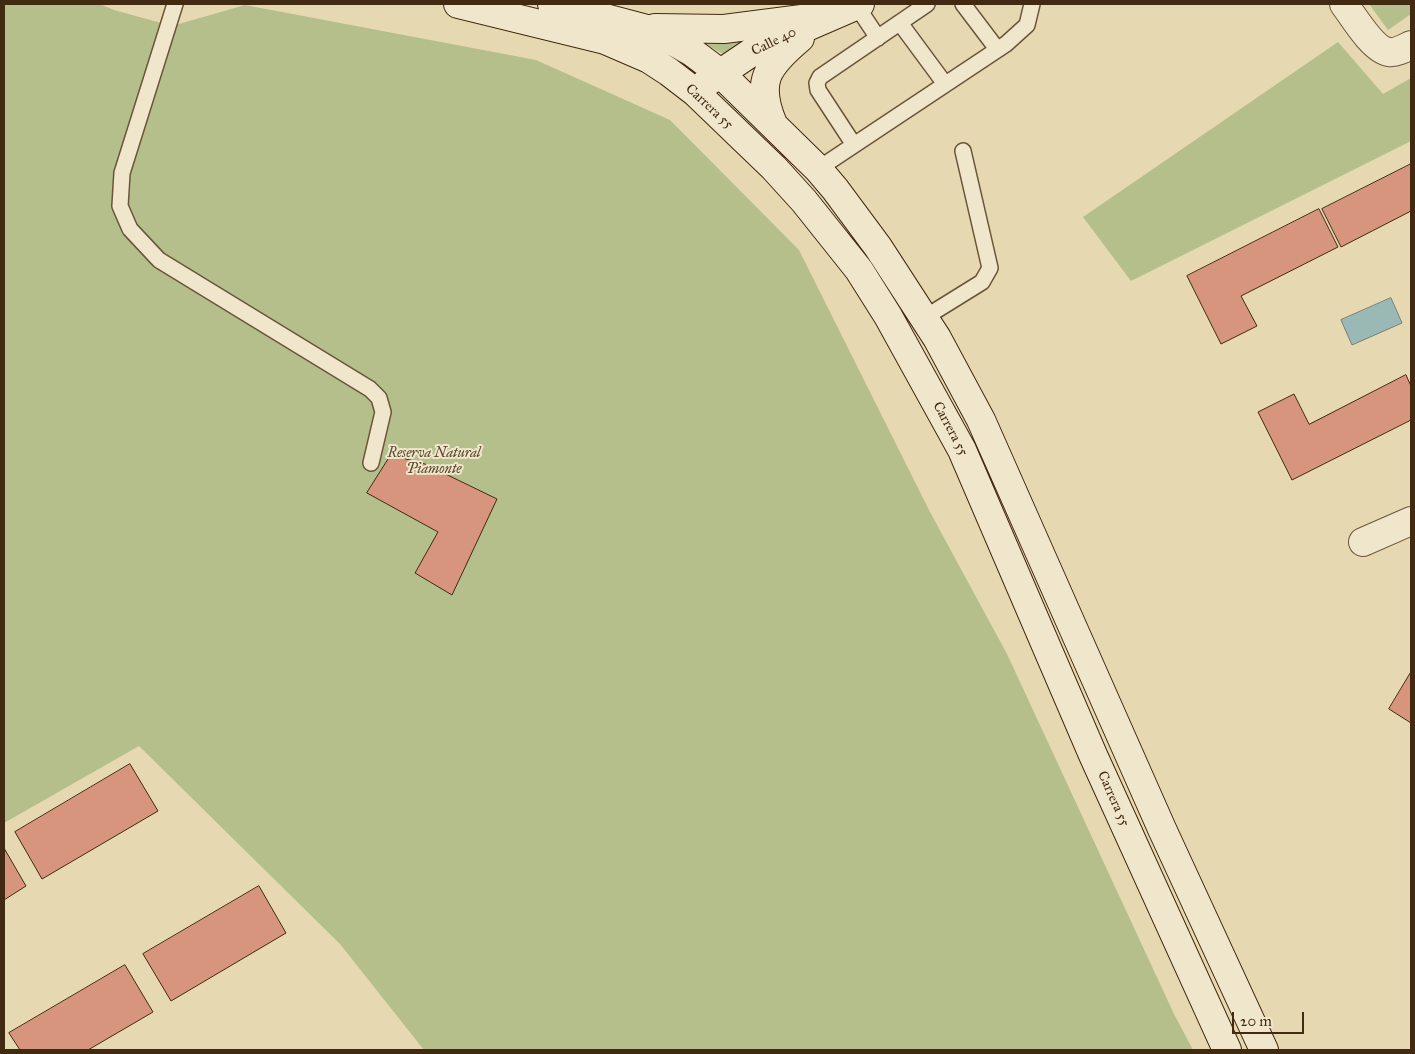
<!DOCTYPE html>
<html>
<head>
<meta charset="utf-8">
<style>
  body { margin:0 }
  #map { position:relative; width:1415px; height:1054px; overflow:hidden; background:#e6d9b1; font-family:"IM FELL Great Primer",serif }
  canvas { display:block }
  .frame { position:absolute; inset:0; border:5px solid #422912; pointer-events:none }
  .scale { position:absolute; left:1232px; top:1012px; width:72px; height:22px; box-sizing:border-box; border:2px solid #422912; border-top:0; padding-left:6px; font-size:15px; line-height:18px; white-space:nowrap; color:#422912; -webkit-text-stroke:4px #efe6cc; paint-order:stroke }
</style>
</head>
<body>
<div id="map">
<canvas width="1415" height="1054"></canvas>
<div class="frame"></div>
<div class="scale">20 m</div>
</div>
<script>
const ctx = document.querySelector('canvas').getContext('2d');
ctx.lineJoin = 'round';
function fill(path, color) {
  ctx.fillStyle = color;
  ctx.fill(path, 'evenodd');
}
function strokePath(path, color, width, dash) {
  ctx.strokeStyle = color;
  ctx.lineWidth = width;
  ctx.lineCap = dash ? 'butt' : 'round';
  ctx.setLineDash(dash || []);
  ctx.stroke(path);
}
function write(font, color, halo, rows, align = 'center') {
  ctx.font = font + ' "IM FELL Great Primer",serif';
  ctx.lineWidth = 4;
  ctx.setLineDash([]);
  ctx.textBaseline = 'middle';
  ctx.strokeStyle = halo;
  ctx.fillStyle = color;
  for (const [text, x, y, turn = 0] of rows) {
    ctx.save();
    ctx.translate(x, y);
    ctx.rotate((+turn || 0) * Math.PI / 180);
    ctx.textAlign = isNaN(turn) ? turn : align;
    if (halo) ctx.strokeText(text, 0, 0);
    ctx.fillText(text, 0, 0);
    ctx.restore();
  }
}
fill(new Path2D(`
  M4 4H100L114 10 172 26 245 5 536 60 670 120 799 250 930 512 1007 654 1174 1014 1193 1050H424L340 944 139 746 4 823Z
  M1369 4H1411V14L1388 30Z
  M764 32 725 55 696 39Z
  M1338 42 1383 94 1411 78V141L1131 281 1083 217Z`), '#b4bf8c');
const water = new Path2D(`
  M1391 298 1402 323 1352 345 1341 320Z`);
fill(water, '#9ab8b6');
strokePath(water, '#777f74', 1);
const building = new Path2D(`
  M1411 164V211L1341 247 1322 209Z
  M1319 209 1338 247 1241 296 1257 326 1221 344 1187 276Z
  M1406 375 1411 386V420L1292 480 1258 412 1294 394 1309 424Z
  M391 455 425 464 497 499 452 595 415 573 438 532 367 493Z
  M1411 672V723L1389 709Z
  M130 764 158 811 42 879 15 832Z
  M4 848 26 886 4 900Z
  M259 886 286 933 171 1001 143 954Z
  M125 965 153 1012 88 1050H20L9 1033Z`);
fill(building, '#d8957d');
strokePath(building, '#422912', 1);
const service = new Path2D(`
  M175 4 122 173 120 206 130 229 159 260 370 389 379 398 383 412 371 463
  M963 4 997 49
  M856 5 878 38
  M900 23 945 84
  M854 145 818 90 817 83 820 77 927 4
  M818 169 1006 44 1027 25 1032 4
  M924 318 982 282 990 268 963 151`);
const minor = new Path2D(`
  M1344 4C1353 16 1373 50 1389 52 1396 53 1405 48 1411 45
  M1363 542 1411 521`);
const secondary = new Path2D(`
  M458 4 605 40 649 59 669 72 695 92 774 168 804 201 859 270 888 316 962 450 1093 755 1227 1050
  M552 4 643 28 669 39 692 52 720 73 818 169 835 189 878 247 937 338 981 420 1162 829 1264 1050
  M655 28 724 29 833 15
  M706 83 749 54 793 33 860 4
  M773 124C755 81 767 66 800 38`);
strokePath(service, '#6b553a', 18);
strokePath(minor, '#6b553a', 30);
strokePath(secondary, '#422912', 30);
strokePath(service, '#efe6cc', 15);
strokePath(minor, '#efe6cc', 28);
strokePath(secondary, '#efe6cc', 28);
write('14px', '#422912', '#efe6cc', [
  ["Calle 40",774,42,-26],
  ["Carrera 55",709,107,43],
  ["Carrera 55",950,429,62],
  ["Carrera 55",1113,799,66]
]);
write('italic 14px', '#59472a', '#efe6cc', [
  ["Reserva Natural",434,454],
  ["Piamonte",434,470]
]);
</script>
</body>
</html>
